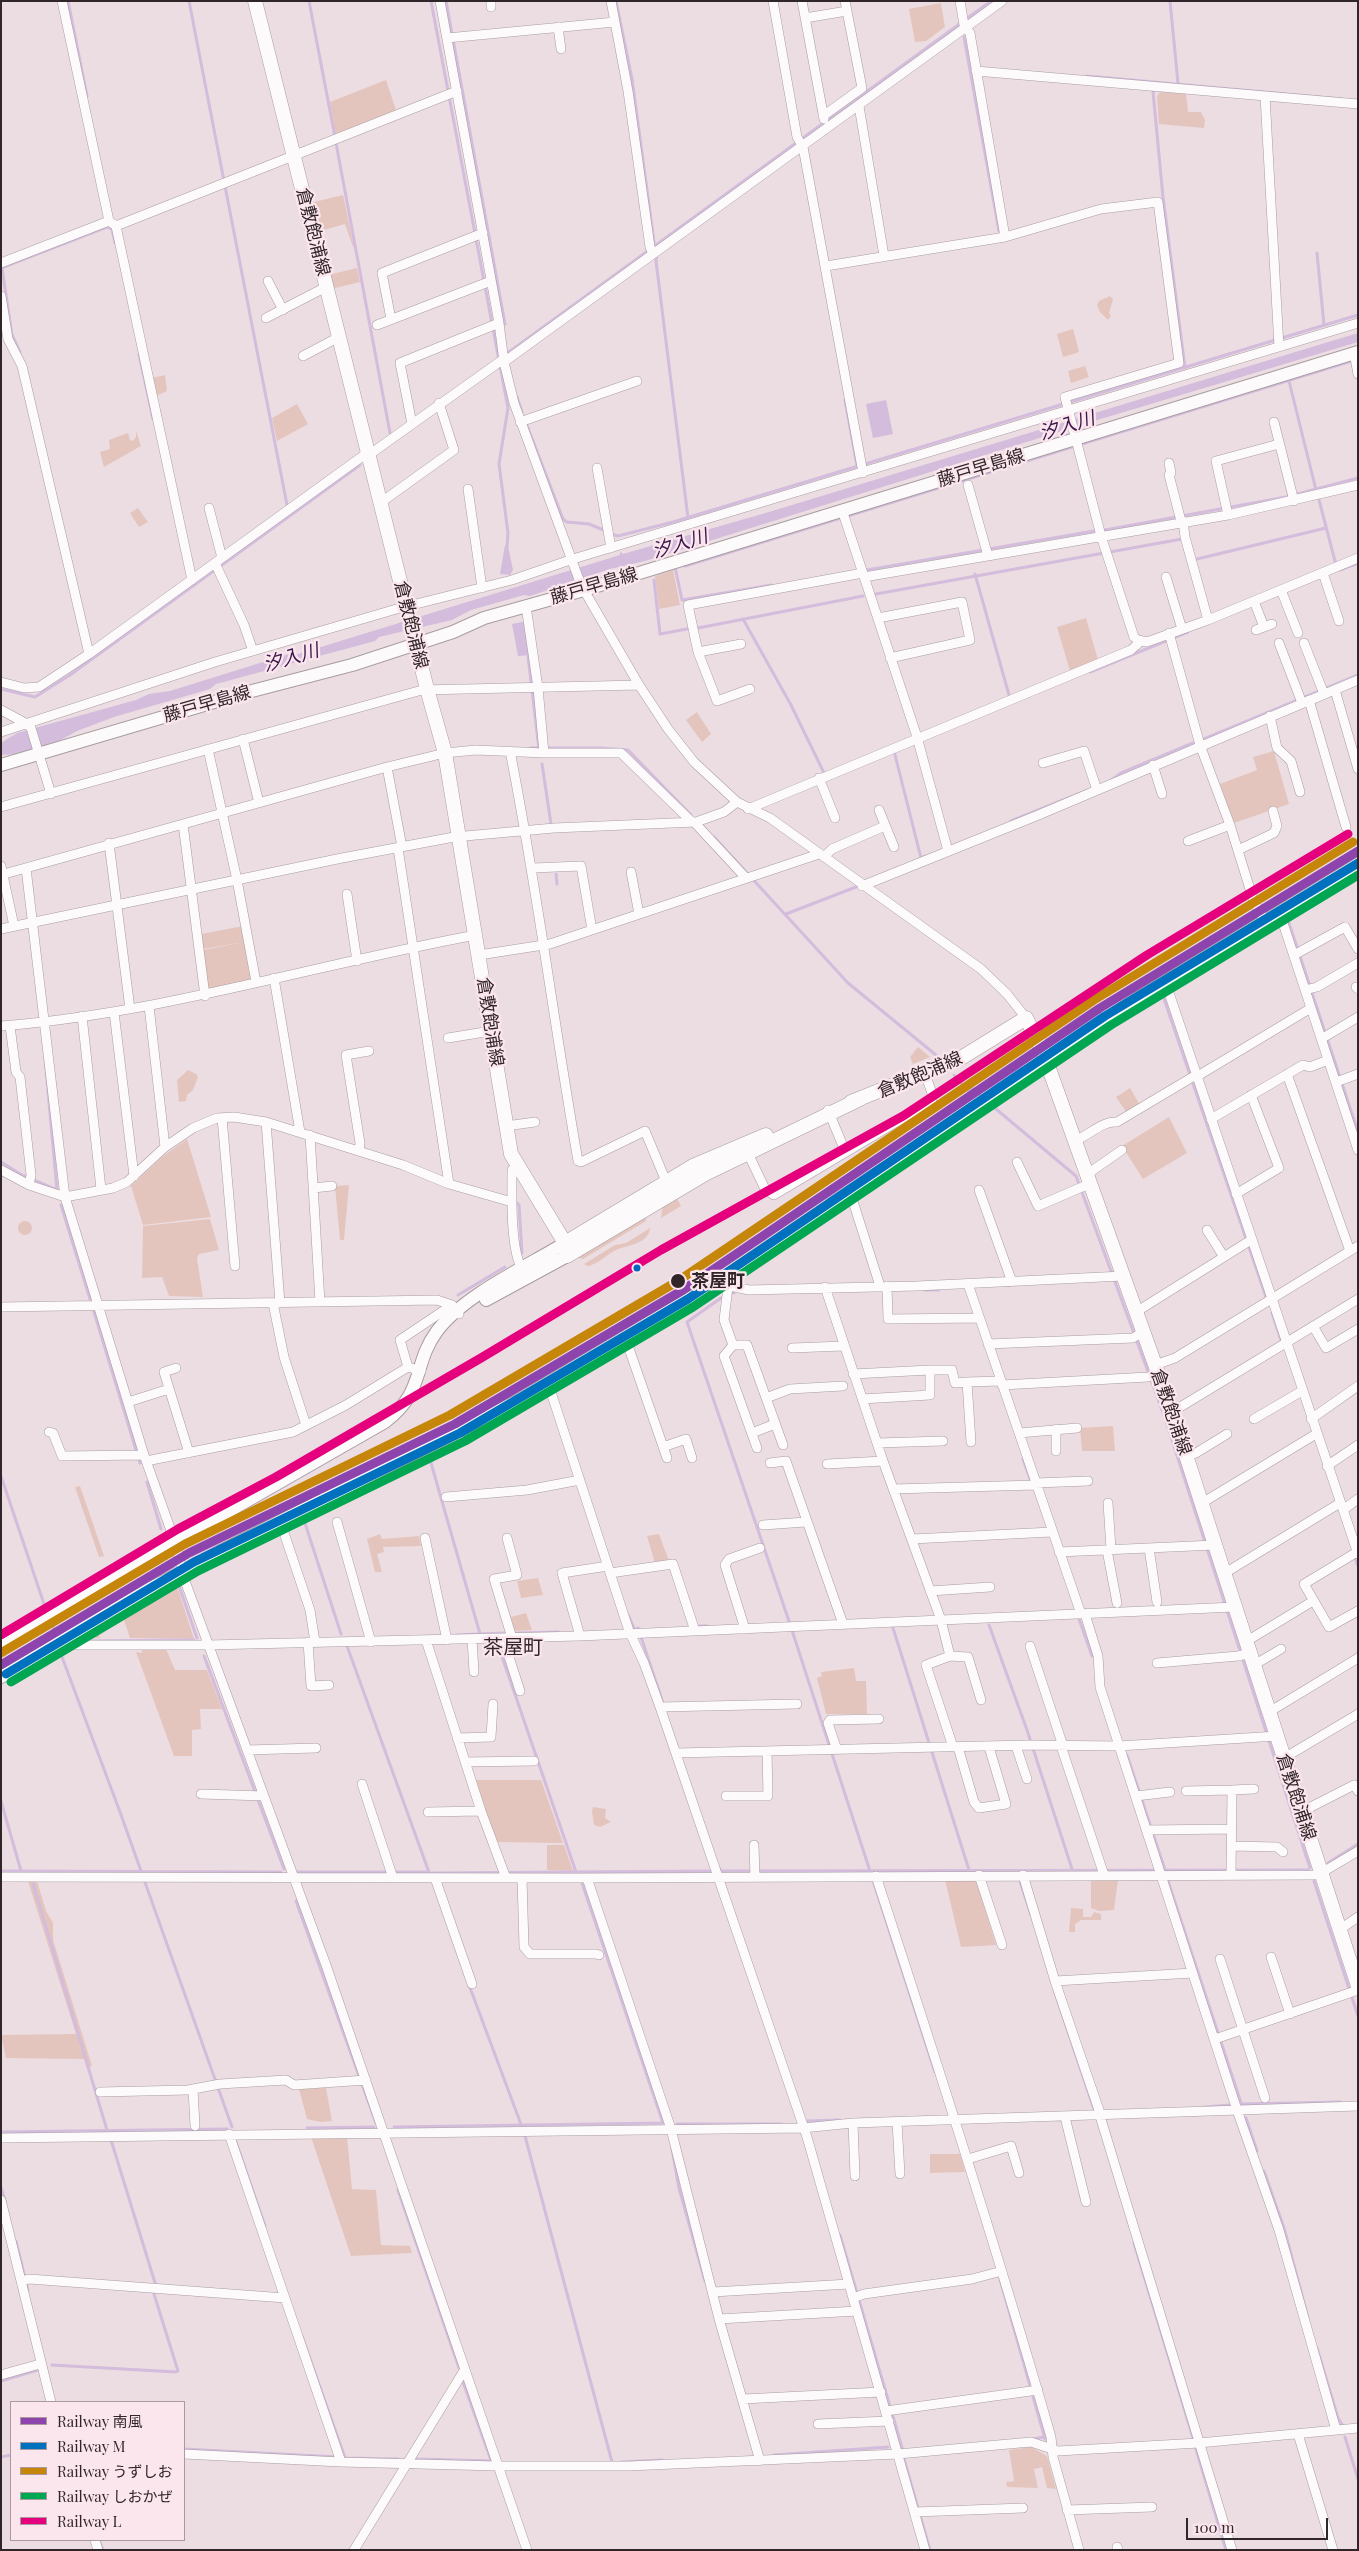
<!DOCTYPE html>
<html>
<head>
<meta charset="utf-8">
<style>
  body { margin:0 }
  #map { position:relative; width:1359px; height:2551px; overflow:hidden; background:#ecdde2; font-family:"Playfair Display","Noto Sans JP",serif }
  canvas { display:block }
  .frame { position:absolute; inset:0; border:2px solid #302629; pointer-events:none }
  .legend { position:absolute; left:10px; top:2401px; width:175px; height:140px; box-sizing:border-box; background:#fce6ed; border:1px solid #aa999f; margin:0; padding:6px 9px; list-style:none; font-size:15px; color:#302629 }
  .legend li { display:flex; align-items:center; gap:10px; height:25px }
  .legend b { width:25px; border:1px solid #aa999f }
  .scale { position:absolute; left:1186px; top:2518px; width:142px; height:22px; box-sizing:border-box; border:2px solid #302629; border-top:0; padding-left:6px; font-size:15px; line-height:18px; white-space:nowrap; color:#302629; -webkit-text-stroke:4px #fce6ed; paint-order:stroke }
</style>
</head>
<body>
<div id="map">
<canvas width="1359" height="2551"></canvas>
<div class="frame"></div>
<ul class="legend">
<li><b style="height:6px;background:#8e44ad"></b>Railway 南風</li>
<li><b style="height:6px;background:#0071be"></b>Railway M</li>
<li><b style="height:6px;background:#c5860a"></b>Railway うずしお</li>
<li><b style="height:6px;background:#00a651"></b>Railway しおかぜ</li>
<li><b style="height:6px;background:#e5007d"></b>Railway L</li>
</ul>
<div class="scale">100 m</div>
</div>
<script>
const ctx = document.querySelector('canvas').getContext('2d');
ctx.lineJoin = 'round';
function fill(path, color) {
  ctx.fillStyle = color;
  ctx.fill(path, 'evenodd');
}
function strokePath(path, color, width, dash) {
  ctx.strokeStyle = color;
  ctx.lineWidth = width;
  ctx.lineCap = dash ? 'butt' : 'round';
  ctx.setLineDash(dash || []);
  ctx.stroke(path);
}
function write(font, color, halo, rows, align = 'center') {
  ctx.font = font + ' "Playfair Display","Noto Sans JP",serif';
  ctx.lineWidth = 4.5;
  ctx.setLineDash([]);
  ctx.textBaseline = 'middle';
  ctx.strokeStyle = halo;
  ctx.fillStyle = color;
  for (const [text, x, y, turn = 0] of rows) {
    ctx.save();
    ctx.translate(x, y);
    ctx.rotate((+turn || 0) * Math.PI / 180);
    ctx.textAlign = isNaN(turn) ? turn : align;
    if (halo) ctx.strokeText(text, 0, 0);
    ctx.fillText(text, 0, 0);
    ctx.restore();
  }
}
fill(new Path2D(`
  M941 3 945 27 926 41 915 42 909 9Z
  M386 80 396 110 335 134 330 102Z
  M1160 92 1186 94 1188 112H1201L1205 120 1204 128 1159 124 1157 96Z
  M343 195 354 247H353L345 224 317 232 310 203Z
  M357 268 360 282 331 289 328 275Z
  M1110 296 1113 299 1109 313 1111 316 1108 320 1100 312 1097 305 1099 301Z
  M1073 329 1079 351 1077 353 1063 357 1057 334Z
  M1085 366 1089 377 1071 383 1068 371Z
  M165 375 167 391 156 396 152 378Z
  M297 404 308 424 277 441 272 418Z
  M136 431 141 446 104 467 100 452 110 449 109 440 128 433 130 440 133 441 136 437Z
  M138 508 148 522 139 527 130 513Z
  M673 570 680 605 659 609 655 576Z
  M1086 618 1098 660 1070 671 1057 627Z
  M697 712 711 734 702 742 686 720Z
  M1274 751 1289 804 1234 823 1220 784 1257 770 1253 757Z
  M243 926 245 942 203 949 201 934Z
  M245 942 250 966 248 967 249 972 251 973 252 980 208 990 203 950Z
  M918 1047 930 1057 913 1064 910 1057Z
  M188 1070 196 1074 198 1077 193 1090 187 1095 186 1101 179 1102 177 1080Z
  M1130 1088 1140 1105 1127 1113 1116 1097Z
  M1169 1117 1187 1153 1143 1179 1122 1146Z
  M187 1139 211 1217 143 1225 131 1186 162 1157Z
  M349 1185 344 1240H340L335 1186Z
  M675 1195 681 1206 661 1218 663 1205Z
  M646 1215V1221L583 1259 578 1258V1256Z
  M210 1219 219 1250 199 1254 197 1258 203 1297 169 1296 162 1277 142 1278 143 1226Z
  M18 1228a7 7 0 1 1 14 0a7 7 0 1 1-14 0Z
  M650 1228C649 1244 627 1245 616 1250 606 1255 598 1264 588 1266L584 1264 615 1245 626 1243Z
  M1113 1426 1115 1451H1082L1080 1428Z
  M80 1486 104 1556 99 1557 75 1487Z
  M380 1534 382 1539 419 1536 421 1546 383 1547 384 1552 377 1554 382 1572H375L367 1539Z
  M659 1534 669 1561 655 1563 647 1536Z
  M538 1578 543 1595 521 1598 517 1581Z
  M176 1583 194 1639 130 1638 121 1611 157 1590Z
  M118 1612 120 1616 106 1622V1625L98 1630 100 1638H79L78 1636Z
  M526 1613 532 1630 515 1631 511 1617Z
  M142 1648 166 1649 175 1670H207L222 1709H200L201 1729 192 1730V1756H174L136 1652 142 1653Z
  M854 1668 856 1681H866L867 1714H826L817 1678 822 1676 821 1672Z
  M475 1780H541L563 1843 497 1842Z
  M593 1807 606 1809 605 1818 611 1822 600 1827 594 1825 592 1811Z
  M547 1845H564L573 1871 547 1870Z
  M1091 1879 1118 1880 1114 1910 1099 1911 1091 1908Z
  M945 1880H976L996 1945 961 1947Z
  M28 1881H37L46 1911 53 1923V1940L92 2066 88 2067 85 2059 6 2058 1 2035 76 2034Z
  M1071 1908 1083 1909V1917H1091L1094 1912 1101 1914V1920H1081L1075 1924V1932H1069Z
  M326 2088 332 2121 320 2122 307 2119 299 2089Z
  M347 2136 352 2189 376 2190 381 2245 410 2246 412 2253 351 2256 311 2137Z
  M930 2154H960L965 2172 930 2173Z
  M1031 2447 1047 2456 1056 2489 1047 2488 1042 2467 1034 2469 1038 2488 1007 2487 1006 2482 1014 2481 1009 2450Z`), '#e4c5be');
fill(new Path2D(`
  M1358 333V342L1094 421 645 561 610 569 530 596 524 595 471 610 452 620 379 637 375 641 216 684 210 689 114 717 77 731 57 742 16 754 1 755V743L17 733 136 700 149 694 170 691 292 653 295 655 620 555V552L623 554 769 512Z
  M886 400 893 434 873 438 866 404Z
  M505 545 508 546 513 570 510 575 500 574Z
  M522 622 526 623 531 655 518 656 512 624Z`), '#d3bcdc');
strokePath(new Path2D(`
  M68 1 87 96
  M189 1 287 505
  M309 1 335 137
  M431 1 508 408 499 464 508 533 507 548
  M446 1 505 324
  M616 1 632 79 654 242
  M1170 1 1178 83
  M964 37 999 231
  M1087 76 1342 99
  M1153 92 1163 197 1185 368
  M336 143 390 433
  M1317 253 1324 325
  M657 254 656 261 688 518
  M1 268 107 227 112 229 115 243
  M2 268 12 335 20 352
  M509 352 991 1
  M139 354 153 419
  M1289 381 1316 490
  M517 397 522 412
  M845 400 857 466
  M526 423 563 519 567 522 589 524 606 531
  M1318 496 1336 565
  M1105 530 1286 497 1358 478
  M611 534 618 536 673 522 1358 315
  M1193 560 1326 528
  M684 565 685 566 1355 360
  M675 567 682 600 772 585
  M867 570 1094 531
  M1340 570 1358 563
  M975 574 1009 695
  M654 580 660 634 687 629
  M876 594 1182 539
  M743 619 791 705 825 775
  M698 628 863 596
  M528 656 539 749
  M1090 672 1188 632
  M1 689 35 697 70 675 360 465
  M1204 739 1358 675
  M530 748H601L628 750 691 815
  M894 751 921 858 925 856
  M542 764 551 824
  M1110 781 1121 773 1193 743
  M1011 821 1088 790
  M714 837 848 983 936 1055
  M556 874 557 884
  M1285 911 1358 1132
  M786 914 856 887
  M1162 993 1266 1297
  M954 1075 968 1091 972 1088 983 1098
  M993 1088 1021 1068
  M990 1104 1076 1176 1164 1415 1310 1868
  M1 1162 22 1175 57 1190 45 1058
  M827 1200 895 1155
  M516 1202 519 1205 522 1253
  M61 1205 90 1299
  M925 1290H939
  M732 1293H734
  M458 1295 505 1267
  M721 1298 687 1322 789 1621 935 2072
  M94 1312 140 1463
  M1272 1313 1282 1343
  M429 1456 480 1634
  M1023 1459 1032 1484
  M1 1476 44 1604
  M147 1482 161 1529
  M303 1517 341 1634
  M202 1554 219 1545
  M1354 1555 1358 1566
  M178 1583 197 1638
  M116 1601 174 1567
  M628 1615 634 1628
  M1079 1619 1092 1656
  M51 1622 57 1636
  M989 1625 1027 1730 1072 1869
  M699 1626H708
  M638 1628 664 1706
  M893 1628 969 1870
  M516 1633 558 1632
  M456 1635 504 1633
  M76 1641 194 1640
  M497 1642 576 1872
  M347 1646 430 1875
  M37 1648 81 1622
  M59 1649 120 1812 232 2127
  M204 1656 284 1869
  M1127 1755 1165 1870
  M1 1801 21 1871
  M1328 1863 1358 1844
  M719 1868 721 1871 1308 1870
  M1 1871 281 1872
  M297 1872H428
  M429 1873 714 1871
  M1019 1878 1031 1915
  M581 1880 663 2123
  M1168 1881 1242 2106
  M1314 1881 1358 2016
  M33 1884 107 2130
  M296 1901 376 2123
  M469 1985 522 2127
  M1054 1990 1095 2112
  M1240 2104 1340 2102
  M1204 2107 1231 2105
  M1246 2118 1257 2151
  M806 2121 840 2120
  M677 2124H782
  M394 2127 663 2123
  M307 2128 374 2127
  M1 2132 227 2129
  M525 2136 612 2462
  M235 2139 265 2226
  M111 2140 156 2286
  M672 2149 679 2188 705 2281
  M1264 2171 1284 2228 1308 2318
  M1 2187 5 2201
  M398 2190 459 2368
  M840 2235 903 2451
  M16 2241 28 2290
  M1134 2243 1194 2441
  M1000 2279 1045 2439
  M302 2336 345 2458
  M1317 2348 1338 2418 1343 2426
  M52 2365 176 2372 178 2371 154 2294
  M462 2379 491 2460
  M1 2381 41 2369
  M1345 2437 1358 2479
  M1033 2439 1044 2437
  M184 2449 338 2457
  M1196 2449 1226 2550
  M774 2455 888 2447
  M1 2457 11 2455
  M344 2458 398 2459
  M416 2459 492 2461
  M904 2459 930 2550
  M621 2462 662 2460
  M99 2540 103 2550`), '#d3bcdc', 3);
const street = new Path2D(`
  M62 1 109 221 116 226 192 580
  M440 1 499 323 504 362 514 403 581 585 639 685 668 729 694 762 737 802 770 818 981 969 1007 994 1026 1018
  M491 1V7
  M611 1 628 91 650 247 653 254
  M773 1 797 137 803 147 863 473
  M802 1 824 119
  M960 1 964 25 970 33 1005 237
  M805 18 847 11
  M558 27 561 49
  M447 38 615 22
  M976 71 1358 104
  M1265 96 1279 347
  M859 106 884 256
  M823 116 862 88 845 1
  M116 226 457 91
  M1 263 109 221
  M826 266 1005 237 1101 209 1158 202 1179 363 1065 397 1101 536 1134 637 1138 640 1147 642 1208 620 1358 558
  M268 281 283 310
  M1 296 8 339 22 366 89 654
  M266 318 326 287
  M391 319 382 273 483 233
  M377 325 491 281
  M1354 353 1358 374
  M303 356 339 337
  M504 362 1002 1
  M520 422 637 381
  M1274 422 1294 501
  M412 424 400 363 499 323
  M1169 463 1171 473 1169 475 1181 521
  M597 468 611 548
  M968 485 988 556
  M468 489 482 588
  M380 503 454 450 439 403
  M209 508 222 558
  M842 510 917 737 948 851
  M1228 515 1216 461 1279 444
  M1183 521 1185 537 1208 620
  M215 563 244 625 253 651
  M1323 573 1339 621
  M864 577 1228 515 1358 485
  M1166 577 1182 629
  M1281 590 1298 633
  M1254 601 1264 627
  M526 606 538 688 544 753
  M878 618 962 602 970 640 890 658
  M1256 630 1272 624
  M1169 633 1200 745 1230 825 1254 902 1264 919
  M1279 643 1302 703
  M1304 643 1324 694
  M698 652 741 644
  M1 682 24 688 39 687 89 654 367 453 373 452 505 358
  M750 689 717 701 698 652 688 605 863 573
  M1335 690 1358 769
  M1309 700 1346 827
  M1 710 27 724 31 728 51 794
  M1270 716 1277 748 1291 761 1300 792
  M1 732 215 662 400 608 512 580 573 559 1358 323
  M243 739 259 803
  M208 749 237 880 256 982
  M510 751C537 887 554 1024 578 1161L581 1162 645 1131 668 1186
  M1043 763 1084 751 1097 790
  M1153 765 1162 794
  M387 767 402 847
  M819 778 835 818
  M1 807 422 690 639 685
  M748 809 1131 650 1141 641
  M879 810 894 847
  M694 822 746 878
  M183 824 205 996
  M1188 841 1230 825
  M109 843 130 1009
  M398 848 449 1184
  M1238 850 1274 833 1277 826 1273 811
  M824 857 832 849 885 826
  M1 866 14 926
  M26 868 65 1197 144 1455 175 1542 185 1581 326 1965 527 2550
  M533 868 581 866 592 930
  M631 872 639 914
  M1 875 387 767 445 753 476 750 544 753H621L692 822
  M862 886 1036 816 1358 680
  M347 894 357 961
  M1279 911 1358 1150
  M1 929 342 858 454 837 554 828 696 822 724 812 737 802
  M479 955 550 944 819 854
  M1294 955 1345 927 1358 949
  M274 978 300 1132
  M1165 981 1358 1554
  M1356 987 1358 989
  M1305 990 1317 987 1358 963
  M149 1006 165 1147
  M114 1012 134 1176
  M82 1016 101 1189
  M1 1026C163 1013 318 964 476 935
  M10 1026 16 1072 20 1077 31 1175 29 1185
  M448 1038 491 1031
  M1321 1039 1358 1017
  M1287 1074 1350 1251
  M1196 1077 1311 1008
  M1336 1082 1358 1074
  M828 1110 845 1151
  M222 1118 235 1266
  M1211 1119 1303 1065 1310 1067 1328 1060
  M266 1122 280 1303
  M506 1126 535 1122
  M310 1135 320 1302
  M1074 1141C1089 1136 1101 1121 1117 1122L1196 1075
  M746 1149 765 1189 774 1195 932 1101V1093L925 1074
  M359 1151 360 1143 346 1055 369 1051
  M1017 1162 1038 1206 1089 1184
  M518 1166 512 1170C512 1195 510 1248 522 1269
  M1 1170 29 1185 65 1197 113 1188 127 1182 165 1147 193 1128 217 1118 234 1117 266 1122 403 1165 449 1184 512 1202
  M1086 1175 1122 1150
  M313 1188 332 1186
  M979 1190 1012 1282
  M850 1192 880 1286
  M1236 1194 1279 1168 1251 1095
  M1207 1230 1224 1257
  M716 1283 749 1290 917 1286 1123 1276
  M968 1284 1081 1614
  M887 1286 888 1319 979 1318
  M728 1287 724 1320 733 1345H747L783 1445
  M825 1287 883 1461 941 1620 950 1656 926 1665 953 1747
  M273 1303 284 1357 306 1425
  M1 1307 437 1300 452 1305 459 1314
  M1136 1312 1251 1240
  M1313 1326 1326 1348 1358 1329
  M625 1337 667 1458
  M988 1344 1133 1338 1143 1332
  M733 1345 724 1356 757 1448
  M792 1348 843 1346
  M1155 1365 1175 1358 1358 1246
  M408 1367 400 1340 452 1305
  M176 1368 164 1372 189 1453
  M853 1374 930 1370
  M548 1383 629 1631 644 1663 660 1707 807 2137 925 2550
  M1002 1385 1148 1377 1158 1374
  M766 1398 790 1389 843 1386
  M862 1399 930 1395V1370H952L955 1383 967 1382
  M128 1402 169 1389
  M1172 1412 1358 1299
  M1254 1419 1302 1391
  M1311 1419 1358 1386
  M1056 1429V1451
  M49 1432 53 1433 62 1456 144 1455
  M752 1433 775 1424
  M1019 1433 1077 1428
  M971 1442 967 1382 1001 1381
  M877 1443 943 1441
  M663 1447 686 1439 692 1458
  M1186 1455 1196 1453 1227 1434
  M146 1461 293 1432 346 1405 408 1367 421 1371
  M770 1463 786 1461 843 1624
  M827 1464 883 1461
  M1327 1466 1358 1445
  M1036 1483 1088 1481
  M893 1489 1036 1485
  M446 1497 527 1490 580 1480
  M1108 1503 1111 1549
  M1202 1503 1316 1434
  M1343 1510 1358 1499
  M280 1521 310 1610 315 1642
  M337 1522 371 1642
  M763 1525 806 1522
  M425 1538 447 1640
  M507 1538 517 1575 494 1579 512 1638
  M912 1539 1052 1532
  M1149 1548 1157 1602
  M1107 1550 1117 1603
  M1059 1552 1215 1545
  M1357 1552 1304 1584 1329 1627 1358 1611
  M610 1573 673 1564 695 1631
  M1225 1573 1340 1503
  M930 1591 990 1587
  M1085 1614 1098 1656 1100 1687 1237 2110 1279 2230 1336 2430
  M745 1629 725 1565 729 1559 760 1548
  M580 1636 562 1573 608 1566
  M503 1638 520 1691
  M472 1639 474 1672
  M426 1640 481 1811 506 1878
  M1247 1641 1313 1601
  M308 1642 311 1686 329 1685
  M55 1645H208L580 1636 1235 1607
  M1030 1646 1063 1746
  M950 1656 968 1657 981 1700
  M1157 1663 1238 1656 1251 1653
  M1254 1665 1281 1649
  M660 1707 797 1704
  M1269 1712 1358 1658
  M457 1738 491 1737 493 1704
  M1016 1746 1027 1779
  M1061 1746 1104 1875
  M958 1747 974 1802 979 1808 1006 1804 989 1747
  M247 1750 316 1748
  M837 1750 828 1723 830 1720 879 1719
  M676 1753 1028 1745 1119 1746 1277 1736
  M1284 1758 1358 1714
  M465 1762 534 1761
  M362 1784 393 1878
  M1232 1790 1254 1789
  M1186 1791 1232 1790 1231 1875
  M201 1794 264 1796
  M726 1796H768L767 1751
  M1136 1796 1170 1792
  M428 1812 481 1811
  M1301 1812 1354 1785 1358 1791
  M1146 1830 1231 1829
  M754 1845 755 1877
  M1231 1846 1277 1847 1283 1852
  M979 1875 1002 1945
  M1023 1875 1055 1981 1101 2116
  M876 1876C937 2062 997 2249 1051 2437L1053 2457 1079 2550
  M1 1877 578 1878 1314 1875 1321 1873 1358 1851
  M435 1878 472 1984
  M522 1878 524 1947 530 1954H596L599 1955
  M587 1878 671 2129 719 2319 760 2461
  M1339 1930 1358 1917
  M1271 1957 1290 2014
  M1220 1959 1265 2098
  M1055 1981 1193 1973
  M1215 2039 1358 1990
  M193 2089 195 2126
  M100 2092 188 2090 220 2084 286 2080 294 2085 366 2080
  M1100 2116 1232 2550
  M1065 2117 1086 2202
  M897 2122 900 2174
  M853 2123 855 2176
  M229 2134 341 2462
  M1 2138 803 2128 853 2123 1358 2106
  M968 2159 1011 2146 1019 2173
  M1 2200 51 2402
  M21 2281 29 2279 285 2298
  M713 2292 849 2284
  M853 2298 864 2294 972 2279 1002 2271
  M719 2319 857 2311
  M1 2375 40 2364
  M743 2399 881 2392
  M886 2411 1038 2390
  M818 2424 889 2421
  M1298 2434 1333 2550
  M184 2454 341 2462 498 2466H629L898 2454 1031 2442 1058 2451 1199 2443 1358 2428
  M1067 2510 1152 2507
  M915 2512 1023 2508
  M95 2540 98 2550
  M1117 2547 1118 2550
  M354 2550 465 2369`);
const secondary = new Path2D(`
  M1 765 248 692 352 665 453 632 484 618 584 590 1358 352
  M486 1300 567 1256
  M1 1645 175 1542 385 1422C426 1391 412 1365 437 1331 464 1295 526 1267 565 1243
  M1 1677 148 1589 202 1563 223 1550 517 1401 716 1283 1133 1001 1358 864`);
const primary = new Path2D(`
  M255 1 427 689 445 753 511 1154 565 1243 567 1256 705 1174 860 1099
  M851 1102 961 1058 1026 1018 1042 1049 1172 1412 1358 1986
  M565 1243 693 1166 766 1135`);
strokePath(street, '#a89da1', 10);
strokePath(secondary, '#a89da1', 14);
strokePath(primary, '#a89da1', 15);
strokePath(street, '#fcfafb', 9);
strokePath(secondary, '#fcfafb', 12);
strokePath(primary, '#fcfafb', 14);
strokePath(new Path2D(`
  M1 1665 189 1553 455 1424 683 1290 1100 1008 1358 851`), '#8e44ad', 9);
strokePath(new Path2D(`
  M6 1674 194 1562 460 1433 688 1299 1105 1016 1358 863`), '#0071be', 9);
strokePath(new Path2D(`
  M1 1653 185 1544 450 1415 678 1281 1094 1000 1353 842`), '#c5860a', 9);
strokePath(new Path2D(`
  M11 1682 198 1571 465 1441 693 1307 1111 1025 1358 875`), '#00a651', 9);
strokePath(new Path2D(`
  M1 1635 178 1529 276 1477 481 1358 661 1250 903 1116 1147 955 1348 834`), '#e5007d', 9);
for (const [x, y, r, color] of [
  [637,1268,4.5,"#0065bd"],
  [678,1281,8,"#302629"]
]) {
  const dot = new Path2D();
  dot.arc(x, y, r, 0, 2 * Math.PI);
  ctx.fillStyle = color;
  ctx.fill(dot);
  strokePath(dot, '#fce6ed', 2);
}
write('18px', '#302629', '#fce6ed', [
  ["倉敷飽浦線",313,232,76],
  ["藤戸早島線",981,468,-17],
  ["藤戸早島線",594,586,-16],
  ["倉敷飽浦線",411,625,76],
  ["藤戸早島線",207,704,-16],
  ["倉敷飽浦線",490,1022,81],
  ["倉敷飽浦線",920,1075,-23],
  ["倉敷飽浦線",1171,1412,71],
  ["倉敷飽浦線",1296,1797,72]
]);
write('bold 18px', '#302629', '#fce6ed', [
  ["茶屋町",691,1281]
], 'left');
write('italic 19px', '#3b194d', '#fce6ed', [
  ["汐入川",1067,426,-17],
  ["汐入川",680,544,-17],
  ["汐入川",291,658,-16]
]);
write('20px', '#302629', '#fce6ed', [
  ["茶屋町",513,1648]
]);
</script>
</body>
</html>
